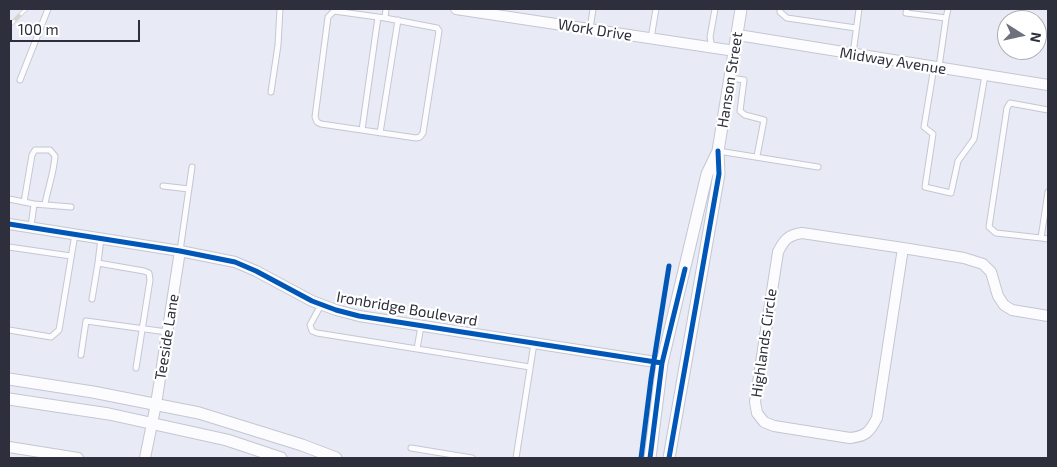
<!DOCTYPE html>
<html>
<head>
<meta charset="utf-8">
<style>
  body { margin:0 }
  #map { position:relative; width:1057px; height:467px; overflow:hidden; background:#e8ebf5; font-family:"Exo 2",sans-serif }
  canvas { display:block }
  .frame { position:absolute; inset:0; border:10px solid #2d303c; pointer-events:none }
  .north { position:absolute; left:997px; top:10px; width:50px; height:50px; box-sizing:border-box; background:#fff; border:1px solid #abacb1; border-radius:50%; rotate:100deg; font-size:14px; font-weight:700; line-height:20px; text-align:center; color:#2d303c }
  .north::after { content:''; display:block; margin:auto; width:18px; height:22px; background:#6e717d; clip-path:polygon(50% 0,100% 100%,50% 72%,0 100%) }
  .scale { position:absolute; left:10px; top:20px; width:130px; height:22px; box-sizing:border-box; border:2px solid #2d303c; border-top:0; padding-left:6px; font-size:15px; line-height:18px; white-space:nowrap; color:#2d303c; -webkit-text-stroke:4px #fff; paint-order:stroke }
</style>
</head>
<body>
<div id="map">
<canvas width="1057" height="467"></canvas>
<div class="frame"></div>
<div class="north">N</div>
<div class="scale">100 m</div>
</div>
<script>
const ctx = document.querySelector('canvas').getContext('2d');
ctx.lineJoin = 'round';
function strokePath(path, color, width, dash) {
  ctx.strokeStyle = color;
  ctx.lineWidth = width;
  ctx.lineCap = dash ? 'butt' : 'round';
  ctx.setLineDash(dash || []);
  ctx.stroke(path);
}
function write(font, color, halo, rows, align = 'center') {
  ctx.font = font + ' "Exo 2",sans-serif';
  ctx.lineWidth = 4.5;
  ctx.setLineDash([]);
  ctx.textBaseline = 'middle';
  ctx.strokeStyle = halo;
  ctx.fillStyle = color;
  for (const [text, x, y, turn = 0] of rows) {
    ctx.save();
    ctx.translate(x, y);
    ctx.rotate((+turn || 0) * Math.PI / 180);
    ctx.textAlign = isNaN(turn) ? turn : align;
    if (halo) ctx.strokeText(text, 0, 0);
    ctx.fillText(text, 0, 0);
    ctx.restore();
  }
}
const service = new Path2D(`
  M780 9V12L787 18 856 28
  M907 9 906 13 946 18 948 9
  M334 11 385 18 437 28 439 31 423 133 420 137 416 138 321 124 317 122 315 117 328 17Z
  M385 18 386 9
  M590 29 593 9
  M651 38 656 9
  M712 48 710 37 715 9
  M853 54 859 9
  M934 67 924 127 933 134 925 187 951 193 958 161 974 139 985 75
  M939 67 946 18
  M730 78 744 80 740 111 745 115 764 120 757 156
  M20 80 48 9
  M271 92 278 45 280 9
  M362 130 378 17
  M380 133 398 20
  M718 151 818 167
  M163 186 189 189
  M1048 192 1041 238 1048 239
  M9 199 34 204 31 227
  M24 202 32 155 35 150H50L55 156C54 172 48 188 45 204
  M34 204 71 207
  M101 238 98 263 144 271 149 273 150 280 136 368
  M1041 238 996 233 989 227 1007 108 1010 103 1048 110
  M9 247 71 256
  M180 251 192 167
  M92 299 98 263
  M321 305 310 325 312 331 317 333 530 367
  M9 330 51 337 59 330 75 234
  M417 349 421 326
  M81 355 86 321 167 332
  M411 448 472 458
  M516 458 534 343`);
const minor = new Path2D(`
  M456 9 735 51
  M738 35 1048 85
  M9 224 180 251 235 262 256 271 312 301 336 310 359 316 662 363
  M802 233 903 248 877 418C869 433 866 436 850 438L774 426 764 422 757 413 755 402 778 252C784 240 788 235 802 233Z
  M903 248 964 258 983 264 991 272 998 296 1004 305 1012 310 1048 316
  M9 447 78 458
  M145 458 156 404 180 251`);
const tertiary = new Path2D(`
  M9 379 93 392 199 413 302 445 336 458
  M9 399 109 414 227 440 281 458
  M650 458 662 363 707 174 717 153
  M669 458 719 174 718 151 741 9`);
strokePath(service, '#c4c7d1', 7);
strokePath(minor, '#c4c7d1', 12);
strokePath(tertiary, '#c4c7d1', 13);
strokePath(service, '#fcfcfe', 5);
strokePath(minor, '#fcfcfe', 10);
strokePath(tertiary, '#fcfcfe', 11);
const rail = new Path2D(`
  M9 26 26 9`);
strokePath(rail, '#d4d4d7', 4.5);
strokePath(rail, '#fff', 2.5, [8]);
strokePath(new Path2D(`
  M9 224 180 251 235 262 256 271 312 301 336 310 359 316 662 363
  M641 458 651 379 669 266
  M650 458 662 363 685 269
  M669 458 719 174 718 151`), '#0057b8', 5);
write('15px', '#2d303c', '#fff', [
  ["Work Drive",595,30,9],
  ["Midway Avenue",893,61,9],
  ["Hanson Street",730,80,-81],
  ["Ironbridge Boulevard",407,309,10],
  ["Teeside Lane",167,337,-81],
  ["Highlands Circle",764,343,-82]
]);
</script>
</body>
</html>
